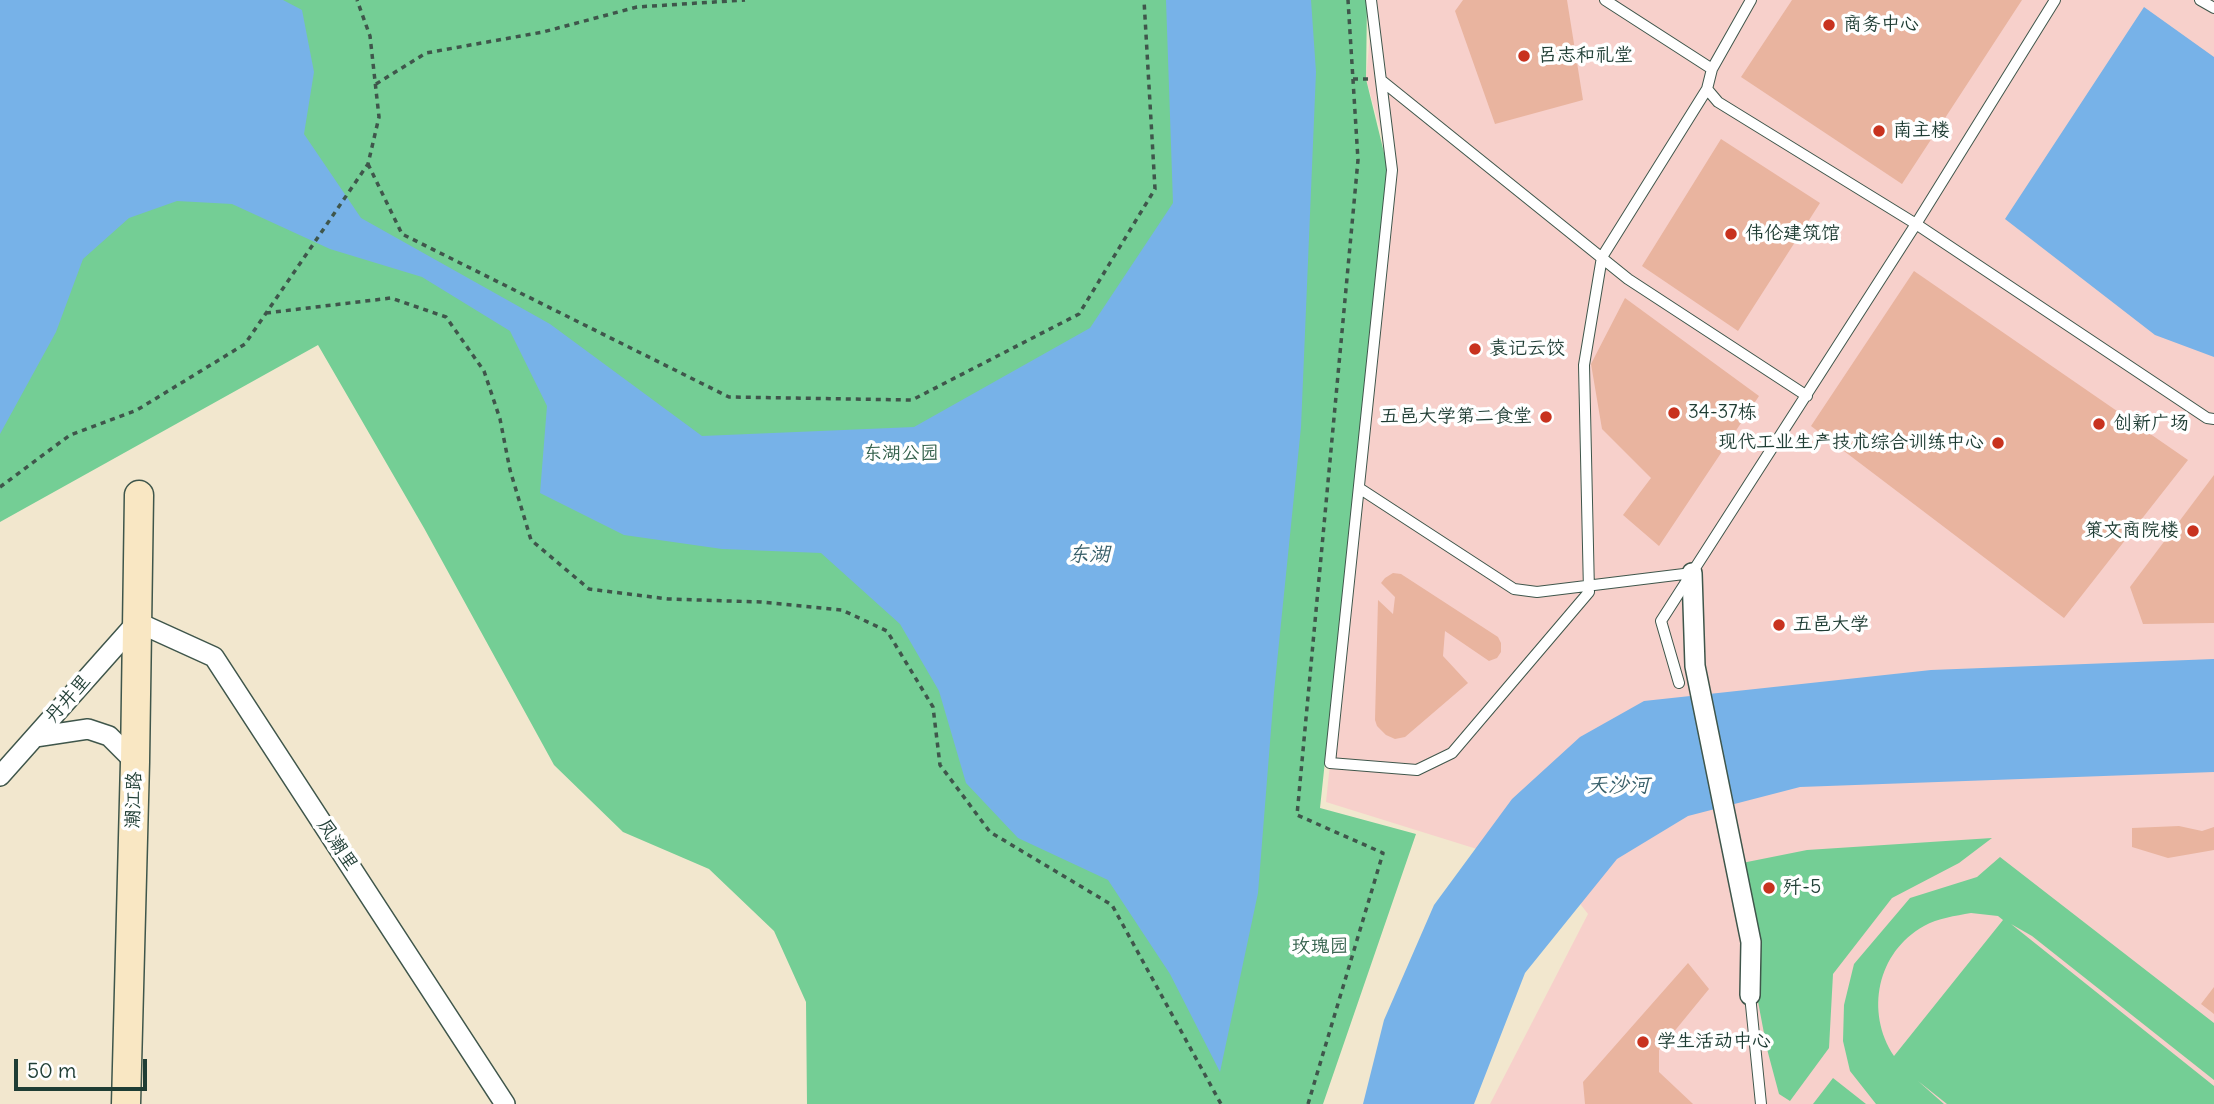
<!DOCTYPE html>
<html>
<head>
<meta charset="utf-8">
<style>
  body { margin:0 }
  #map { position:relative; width:2214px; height:1104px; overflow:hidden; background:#f2e7ce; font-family:Delius,sans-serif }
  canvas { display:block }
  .scale { position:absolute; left:14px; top:1059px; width:133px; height:32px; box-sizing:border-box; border:4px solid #1f3d34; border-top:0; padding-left:9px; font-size:21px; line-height:24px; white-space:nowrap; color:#1f3d34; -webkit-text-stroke:5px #fff; paint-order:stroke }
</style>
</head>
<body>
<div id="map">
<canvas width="2214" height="1104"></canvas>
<div class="scale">50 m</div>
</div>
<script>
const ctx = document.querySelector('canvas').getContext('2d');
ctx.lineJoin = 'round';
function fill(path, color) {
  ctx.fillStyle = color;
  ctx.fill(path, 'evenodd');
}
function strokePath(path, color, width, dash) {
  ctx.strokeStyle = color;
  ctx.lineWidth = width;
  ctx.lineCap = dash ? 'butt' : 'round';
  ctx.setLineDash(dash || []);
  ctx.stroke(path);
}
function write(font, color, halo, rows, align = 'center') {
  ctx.font = font + ' Delius,"LXGW WenKai TC",sans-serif';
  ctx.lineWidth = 7;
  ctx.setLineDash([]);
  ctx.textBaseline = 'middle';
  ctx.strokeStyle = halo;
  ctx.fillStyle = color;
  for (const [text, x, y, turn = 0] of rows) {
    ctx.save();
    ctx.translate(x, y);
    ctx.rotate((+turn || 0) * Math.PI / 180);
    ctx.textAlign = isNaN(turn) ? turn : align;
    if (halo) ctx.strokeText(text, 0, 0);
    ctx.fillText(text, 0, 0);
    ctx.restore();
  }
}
fill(new Path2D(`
  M1373 0H2214V1104H1490L1588 914 1557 874 1326 802 1392 170 1366 79Z`), '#f7d0cb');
fill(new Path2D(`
  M0 0H1367L1366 79 1388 169 1320 808 1416 834 1323 1104H807L806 1002 774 931 709 869 623 832 554 765 424 528 318 345 0 522Z
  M1992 838 1959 863 1892 898 1833 974 1829 1048 1790 1101 1779 1094 1767 1049 1732 865 1807 850Z
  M2000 857 2214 1023V1080L2032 936 2011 924 2214 1086V1104H1947L1918 1081 1944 1104H1876L1850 1071 1843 1041 1844 1005 1854 964 1910 898 1977 877ZM1971 913 1998 916 2003 920 1894 1056C1865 1012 1877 952 1924 926 1938 918 1955 916 1971 913Z
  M1833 1078 1866 1104H1867H1813Z`), '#74ce95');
fill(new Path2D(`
  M0 0H283L302 10 314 72 304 134 361 218 550 324 702 436 914 427 1090 328 1173 203 1166 0H1311L1316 72 1301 427 1274 692 1258 893 1220 1072 1170 974 1108 880 1018 838 966 783 939 691 900 624 821 553 722 549 624 535 540 493 547 406 510 331 422 277 330 249 232 204 177 201 129 218 83 259 56 332 0 434Z
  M2144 7 2214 57V357L2155 335 2005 219Z
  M2214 659V772L1800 787 1688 816 1617 859 1525 973 1474 1104H1363L1384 1020 1434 905 1512 799 1580 737 1644 701 1931 670Z`), '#77b2e8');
fill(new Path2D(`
  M1463 0H1567L1583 100 1495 124 1455 11Z
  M1792 0H2022L1902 184 1741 77Z
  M1721 139 1820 203 1738 331 1642 266Z
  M1914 271 2188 460 2064 618 1811 426Z
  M1625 298 1759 396 1659 546 1623 515 1651 478 1602 429 1591 364Z
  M2214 475V623L2143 624 2130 587Z
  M1393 573 1401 574 1498 637 1501 643V652L1497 658 1489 661 1445 631 1443 656 1468 683 1405 737 1395 739 1386 735 1377 726 1375 720 1378 600 1393 614 1395 597 1381 583 1385 578Z
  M2179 826 2202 831 2214 827V850L2168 858 2132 847V828Z
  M1688 963 1709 989 1659 1050V1072L1693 1104H1585L1583 1082Z
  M2214 987V1014L2201 1004Z`), '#e9b49f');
const lane = new Path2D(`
  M1371 0 1392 170 1330 763 1417 770 1452 753 1589 592 1584 365 1602 257 1707 89
  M1605 0 1712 69
  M1751 0 1712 69 1707 89 1718 102 1916 224 2207 418 2214 419
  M2200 0 2214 8
  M1382 81 1628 279 1807 396
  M1359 488 1514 589 1537 592 1692 573
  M1679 683 1661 621 1916 224 2055 0
  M1750 995 1761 1104`);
const street = new Path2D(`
  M1692 573 1695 666 1751 942 1750 995
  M35 737 88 729 109 736 135 762
  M0 776 137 622 214 657 505 1104`);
const secondary = new Path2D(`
  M126 1104 135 762 139 495`);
strokePath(lane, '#3f564b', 12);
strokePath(street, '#3f564b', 22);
strokePath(secondary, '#3f564b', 31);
strokePath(new Path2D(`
  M1353 79H1369
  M376 84 426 53 543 32 637 7 745 0
  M368 164 402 234 729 397 912 400 1079 314 1155 189 1144 0
  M266 313 391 298 446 317 484 371 500 419 510 470 531 540 589 589 668 599 761 602 842 610 887 631 933 707 940 765 990 832 1112 905 1221 1104
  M0 487 70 435 137 410 245 344 368 164 379 117 370 36 357 0
  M1308 1104 1383 853 1297 815 1358 160 1348 0`), '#3f564b', 3.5, [5, 5]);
strokePath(lane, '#fff', 10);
strokePath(street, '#fff', 19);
strokePath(secondary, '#f9e7c3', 28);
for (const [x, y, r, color] of [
  [1829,25,7,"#c8321e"],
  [1524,56,7,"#c8321e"],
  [1879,131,7,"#c8321e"],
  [1731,234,7,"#c8321e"],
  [1475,349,7,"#c8321e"],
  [1674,413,7,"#c8321e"],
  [1546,417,7,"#c8321e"],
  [2099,424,7,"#c8321e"],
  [1998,443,7,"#c8321e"],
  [2193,531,7,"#c8321e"],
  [1779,625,7,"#c8321e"],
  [1769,888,7,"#c8321e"],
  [1643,1042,7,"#c8321e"]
]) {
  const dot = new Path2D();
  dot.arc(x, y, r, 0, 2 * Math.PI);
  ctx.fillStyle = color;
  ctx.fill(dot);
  strokePath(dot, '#fff', 2.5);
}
write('19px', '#1f3d34', '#fff', [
  ["商务中心",1843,25],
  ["吕志和礼堂",1538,56],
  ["南主楼",1893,131],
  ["伟伦建筑馆",1745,234],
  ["袁记云饺",1489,349],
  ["34-37栋",1688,413],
  ["五邑大学第二食堂",1532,417,"right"],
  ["创新广场",2113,424],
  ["现代工业生产技术综合训练中心",1984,443,"right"],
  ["策文商院楼",2179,531,"right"],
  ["五邑大学",1793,625],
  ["歼-5",1783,888],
  ["学生活动中心",1657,1042]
], 'left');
write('19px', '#34614c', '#fff', [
  ["东湖公园",901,454],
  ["玫瑰园",1320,947]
]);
write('19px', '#1f3d34', '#fff', [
  ["丹井里",68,699,-48],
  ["潮江路",134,800,-88],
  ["凤潮里",337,845,57]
]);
write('italic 21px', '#39606a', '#fff', [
  ["东湖",1089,555],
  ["天沙河",1618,786]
]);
</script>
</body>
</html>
